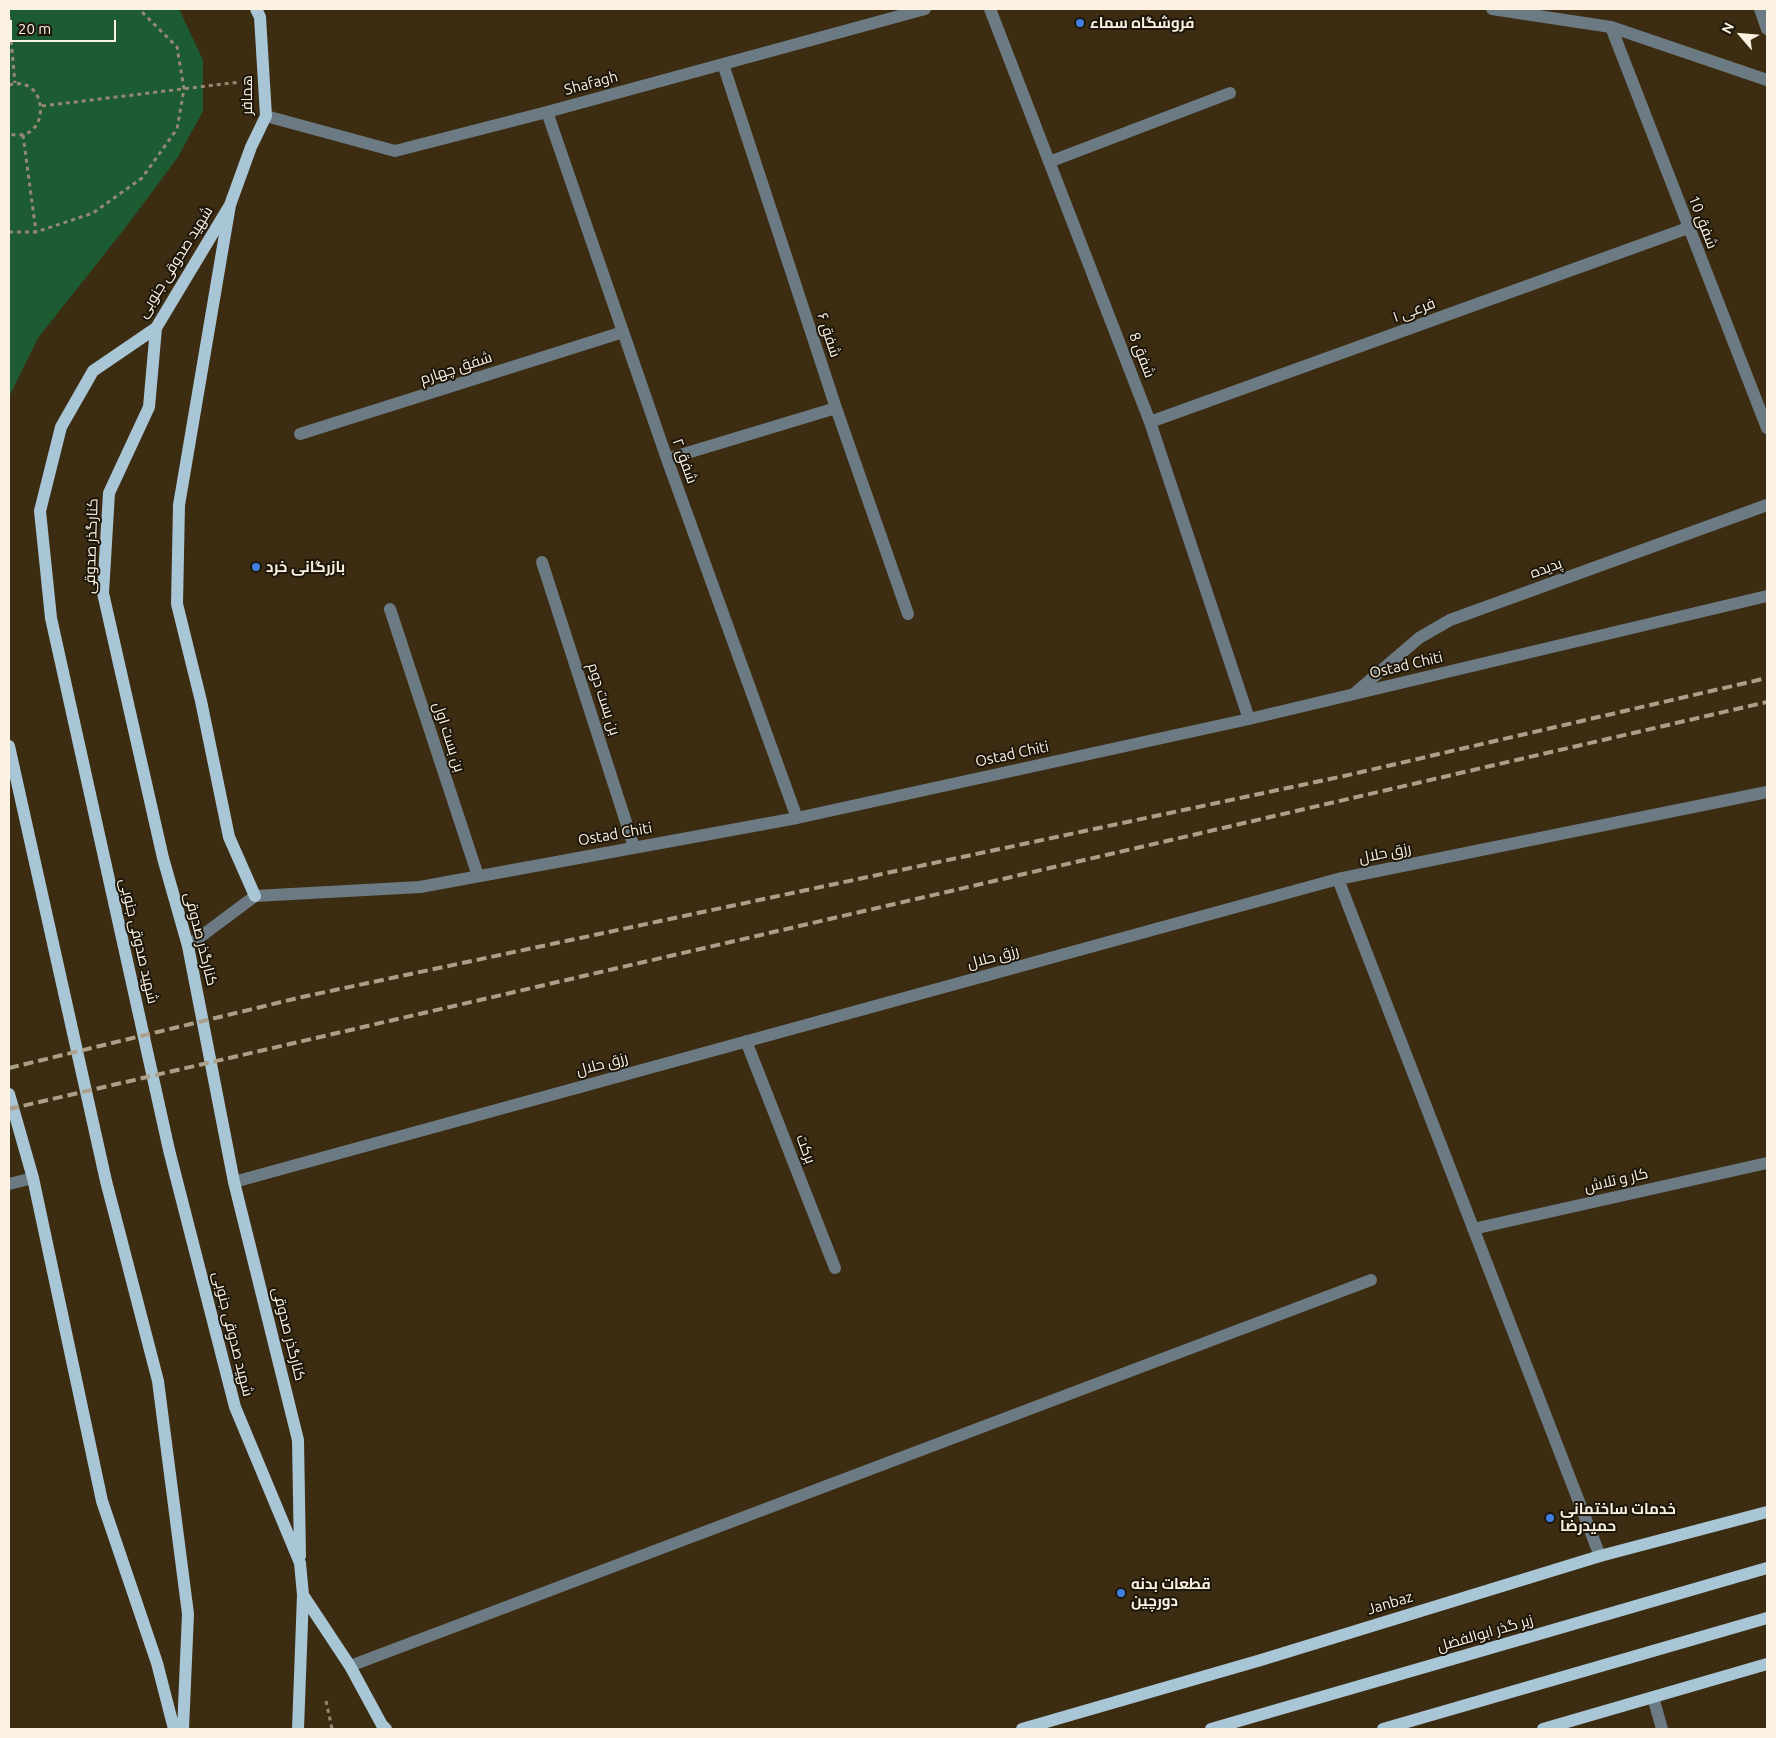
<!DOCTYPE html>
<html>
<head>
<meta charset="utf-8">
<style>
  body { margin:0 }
  #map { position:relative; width:1776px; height:1738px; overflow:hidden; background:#3c2c12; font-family:Ubuntu,sans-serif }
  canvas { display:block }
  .frame { position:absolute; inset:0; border:10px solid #fcf2e2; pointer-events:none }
  .north { position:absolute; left:1716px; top:10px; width:50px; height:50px; -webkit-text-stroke:4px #1d160b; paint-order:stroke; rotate:297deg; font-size:14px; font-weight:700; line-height:20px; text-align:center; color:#fcf2e2 }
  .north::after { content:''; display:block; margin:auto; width:18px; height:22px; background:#fcf2e2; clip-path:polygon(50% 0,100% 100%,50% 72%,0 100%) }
  .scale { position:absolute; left:10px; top:20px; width:106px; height:22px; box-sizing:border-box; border:2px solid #fcf2e2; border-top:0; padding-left:6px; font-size:15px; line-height:18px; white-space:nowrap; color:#fcf2e2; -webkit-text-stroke:4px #1d160b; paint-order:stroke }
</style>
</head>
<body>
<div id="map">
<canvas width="1776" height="1738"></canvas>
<div class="frame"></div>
<div class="north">N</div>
<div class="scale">20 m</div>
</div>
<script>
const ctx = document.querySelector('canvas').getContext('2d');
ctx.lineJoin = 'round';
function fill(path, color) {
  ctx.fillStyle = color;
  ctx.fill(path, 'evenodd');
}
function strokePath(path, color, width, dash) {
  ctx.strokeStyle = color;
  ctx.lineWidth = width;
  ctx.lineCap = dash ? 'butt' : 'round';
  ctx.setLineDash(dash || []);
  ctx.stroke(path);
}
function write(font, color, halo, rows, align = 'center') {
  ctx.font = font + ' Ubuntu,Cairo,sans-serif';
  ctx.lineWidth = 4;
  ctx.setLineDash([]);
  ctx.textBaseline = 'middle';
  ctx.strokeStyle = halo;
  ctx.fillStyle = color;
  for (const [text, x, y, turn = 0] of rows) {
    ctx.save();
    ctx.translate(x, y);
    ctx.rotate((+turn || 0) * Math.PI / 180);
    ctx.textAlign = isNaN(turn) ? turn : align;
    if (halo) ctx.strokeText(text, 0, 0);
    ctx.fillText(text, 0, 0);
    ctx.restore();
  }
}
fill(new Path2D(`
  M9 9H179L203 60V111L178 157 129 223 38 338 9 397Z`), '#1d5b33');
strokePath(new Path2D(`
  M9 17 15 83
  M9 85C50 73 52 145 9 134
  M42 106 240 82
  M23 135 36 232
  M9 232H36L93 213 142 178 177 129 184 89 177 47 139 9
  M326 1701 332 1729`), '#968974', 3, [4, 4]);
strokePath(new Path2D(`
  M990 9 1150 422 1249 719
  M1492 9 1611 27 1767 80
  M1760 9 1767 29
  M1611 27 1767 428
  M723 64 836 408 908 614
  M547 112 667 459 797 818
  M266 116 395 151 547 112 925 9
  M1049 162 1230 93
  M1150 422 1688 228
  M300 434 623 332
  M667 459 836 408
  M542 562 634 847
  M390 609 478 876
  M1355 693 1419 638 1450 620 1767 505
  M1338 879 1600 1556
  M188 946 255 896 420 887 797 818 1249 719 1767 596
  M746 1041 835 1268
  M234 1182 1338 879 1767 792
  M9 1184 33 1178
  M1473 1229 1767 1163
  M350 1666 1371 1280
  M1653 1697 1662 1729`), '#6c7b83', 12);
strokePath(new Path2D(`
  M230 205 156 328 93 371 61 427 40 511 51 618 169 1150 235 1407 300 1563 303 1595 298 1729
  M156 328 149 407 109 493 103 593 163 858 188 946 234 1182 298 1440 300 1556
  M9 746 106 1181 158 1381 188 1614 183 1729
  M255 896 229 837 201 701 177 604 179 505 230 205 251 147 266 116 260 17 256 9
  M9 1094 33 1178 102 1501 157 1663 174 1729
  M303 1595 350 1666 382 1725 386 1729
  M1022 1729 1261 1660 1600 1556 1767 1512
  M1211 1729 1767 1568
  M1383 1729 1767 1618
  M1543 1729 1767 1664`), '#a8c6d6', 12);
strokePath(new Path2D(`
  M9 1068 302 997 1344 776 1767 678
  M9 1109 1767 702`), '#ab9f8a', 4, [10, 5]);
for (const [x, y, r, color] of [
  [1080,23,5,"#3f7fe0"],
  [256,567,5,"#3f7fe0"],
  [1550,1518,5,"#3f7fe0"],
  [1121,1593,5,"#3f7fe0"]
]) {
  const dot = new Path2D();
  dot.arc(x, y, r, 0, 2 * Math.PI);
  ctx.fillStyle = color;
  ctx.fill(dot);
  strokePath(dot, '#1d160b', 2);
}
write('bold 15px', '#fcf2e2', '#1d160b', [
  ["فروشگاه سماء",1090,23],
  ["بازرگانی خرد",266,567],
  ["خدمات ساختمانی",1560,1509],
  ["حمیدرضا",1560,1526],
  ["قطعات بدنه",1131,1584],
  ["دورچین",1131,1601]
], 'left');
write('15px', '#fcf2e2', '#1d160b', [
  ["Shafagh",591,83,-15],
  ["همافر",247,95,-90],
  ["شفق 10",1703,222,69],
  ["شهید صدوقی جنوبی",175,262,-58],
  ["فرعی ۱",1414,310,-20],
  ["شفق ۶",829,335,72],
  ["شفق 8",1142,355,69],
  ["شفق چهارم",456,368,-18],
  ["شفق ۲",685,461,70],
  ["کنارگذر صدوقی",91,546,-88],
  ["پدیده",1546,568,-20],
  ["Ostad Chiti",1406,665,-13],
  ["بن بست دوم",604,699,72],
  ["بن بست اول",449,737,72],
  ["Ostad Chiti",1012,754,-12],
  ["Ostad Chiti",615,834,-10],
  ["رزق حلال",1385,853,-11],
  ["کنارگذر صدوقی",201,939,76],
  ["شهید صدوقی جنوبی",139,941,77],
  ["رزق حلال",993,957,-15],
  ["رزق حلال",602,1064,-15],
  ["برکت",806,1149,69],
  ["کار و تلاش",1616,1180,-13],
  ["شهید صدوقی جنوبی",233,1334,76],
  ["کنارگذر صدوقی",289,1334,76],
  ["Janbaz",1390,1603,-17],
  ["زیر گذر ابوالفضل",1485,1633,-16]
]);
</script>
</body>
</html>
